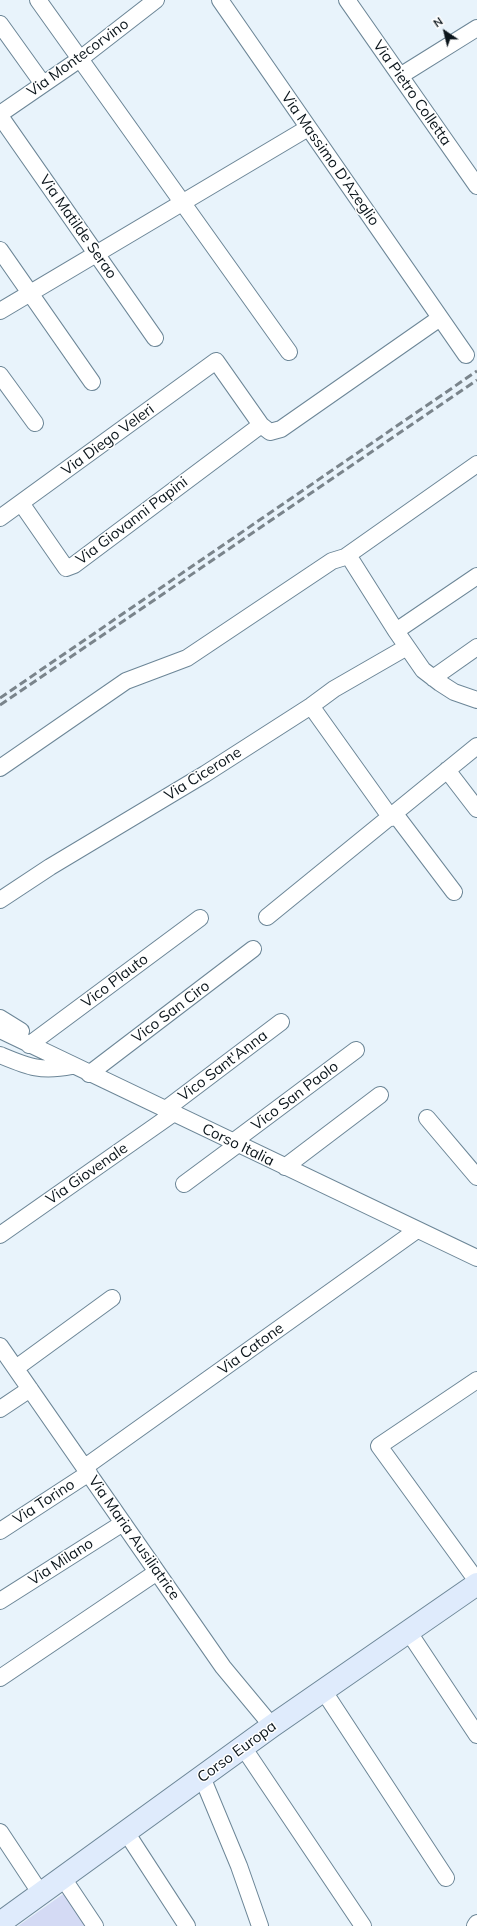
<!DOCTYPE html>
<html>
<head>
<meta charset="utf-8">
<style>
  body { margin:0 }
  #map { position:relative; width:477px; height:1926px; overflow:hidden; background:#e8f3fb; font-family:Mulish,sans-serif }
  canvas { display:block }
  .north { position:absolute; left:425px; top:12px; width:40px; height:40px; -webkit-text-stroke:3px #fff; paint-order:stroke; rotate:325deg; font-size:11px; font-weight:700; line-height:16px; text-align:center; color:#0b151b }
  .north::after { content:''; display:block; margin:auto; width:14px; height:18px; background:#0b151b; clip-path:polygon(50% 0,100% 100%,50% 72%,0 100%) }
</style>
</head>
<body>
<div id="map">
<canvas width="477" height="1926"></canvas>
<div class="north">N</div>
</div>
<script>
const ctx = document.querySelector('canvas').getContext('2d');
ctx.lineJoin = 'round';
function fill(path, color) {
  ctx.fillStyle = color;
  ctx.fill(path, 'evenodd');
}
function strokePath(path, color, width, dash) {
  ctx.strokeStyle = color;
  ctx.lineWidth = width;
  ctx.lineCap = dash ? 'butt' : 'round';
  ctx.setLineDash(dash || []);
  ctx.stroke(path);
}
function write(font, color, halo, rows, align = 'center') {
  ctx.font = font + ' Mulish,sans-serif';
  ctx.lineWidth = 3;
  ctx.setLineDash([]);
  ctx.textBaseline = 'middle';
  ctx.strokeStyle = halo;
  ctx.fillStyle = color;
  for (const [text, x, y, turn = 0] of rows) {
    ctx.save();
    ctx.translate(x, y);
    ctx.rotate((+turn || 0) * Math.PI / 180);
    ctx.textAlign = isNaN(turn) ? turn : align;
    if (halo) ctx.strokeText(text, 0, 0);
    ctx.fillText(text, 0, 0);
    ctx.restore();
  }
}
fill(new Path2D(`
  M66 1892 88 1926H18Z`), '#d4daf4');
const street = new Path2D(`
  M38 0 289 352
  M220 0 466 355
  M347 0 477 186
  M0 24 43 84
  M400 76 477 28
  M0 114 80 59 156 0
  M0 116 155 338
  M0 250 92 382
  M0 311 308 128
  M0 375 35 423
  M21 503 66 568 74 565 261 425
  M0 518 216 361 261 425 270 432 281 429 440 318
  M348 555 396 631 423 670 440 683 454 692 477 700
  M396 631 477 576
  M433 678 477 647
  M311 706 391 818
  M0 768 126 681 187 658 332 561 345 557 477 464
  M447 770 477 809
  M395 814 454 892
  M0 900 50 867 205 774 311 706 334 689 407 647
  M267 917 477 746
  M0 1018 21 1031
  M0 1030 477 1258
  M29 1045 200 918
  M0 1055C29 1067 40 1072 72 1066
  M89 1074 253 949
  M166 1109 281 1022
  M427 1118 477 1177
  M233 1142 356 1050
  M285 1167 380 1095
  M184 1184 238 1144
  M0 1235 174 1113
  M0 1346 223 1667 272 1726
  M16 1368 112 1298
  M477 1380 379 1446 477 1581
  M0 1409 30 1389
  M85 1467 417 1230
  M0 1531 89 1473
  M0 1601 123 1523
  M408 1631 477 1735
  M0 1678 157 1572
  M323 1690 446 1878
  M243 1747 363 1926
  M202 1777 239 1866 260 1926
  M0 1832 41 1894
  M126 1832 187 1926
  M63 1878 95 1926
  M475 1926 477 1923`);
const secondary = new Path2D(`
  M0 1923 272 1726 477 1584`);
strokePath(street, '#6c8697', 18);
strokePath(secondary, '#6c8697', 24);
strokePath(street, '#fff', 16);
strokePath(secondary, '#dfebfc', 22);
strokePath(new Path2D(`
  M0 698 477 371
  M0 705 477 380`), '#7a848b', 3, [8, 4]);
write('15px', '#0b151b', '#fff', [
  ["Via Montecorvino",78,58,-36],
  ["Via Pietro Colletta",412,93,55],
  ["Via Massimo D'Azeglio",330,159,55],
  ["Via Matilde Serao",78,227,55],
  ["Via Diego Veleri",108,440,-36],
  ["Via Giovanni Papini",132,521,-37],
  ["Via Cicerone",203,774,-32],
  ["Vico Plauto",115,981,-37],
  ["Vico San Ciro",171,1012,-37],
  ["Vico Sant'Anna",223,1066,-37],
  ["Vico San Paolo",295,1096,-37],
  ["Corso Italia",238,1145,26],
  ["Via Giovenale",87,1174,-35],
  ["Via Catone",251,1349,-36],
  ["Via Torino",44,1502,-33],
  ["Via Maria Ausiliatrice",134,1538,55],
  ["Via Milano",61,1562,-33],
  ["Corso Europa",237,1752,-36]
]);
</script>
</body>
</html>
